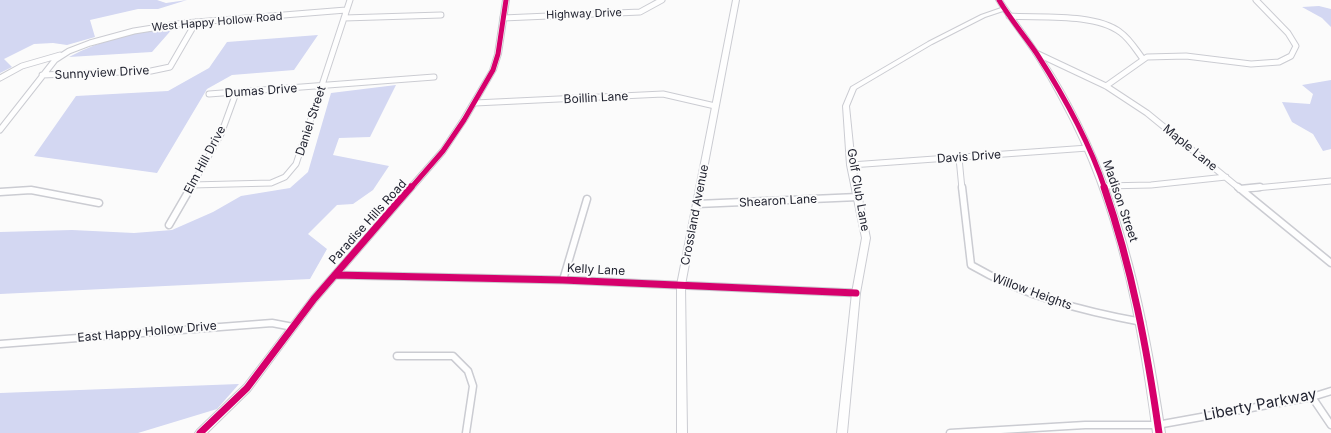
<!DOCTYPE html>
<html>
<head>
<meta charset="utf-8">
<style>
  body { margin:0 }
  canvas { display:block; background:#fbfbfb }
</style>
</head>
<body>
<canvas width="1331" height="433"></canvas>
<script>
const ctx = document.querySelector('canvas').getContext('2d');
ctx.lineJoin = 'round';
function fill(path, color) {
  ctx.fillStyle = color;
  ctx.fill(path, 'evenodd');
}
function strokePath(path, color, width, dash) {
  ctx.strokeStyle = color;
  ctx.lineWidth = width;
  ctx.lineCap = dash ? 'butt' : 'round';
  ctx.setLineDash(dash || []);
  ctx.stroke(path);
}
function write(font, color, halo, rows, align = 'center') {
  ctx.font = font + ' Inter,sans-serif';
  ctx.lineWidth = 4;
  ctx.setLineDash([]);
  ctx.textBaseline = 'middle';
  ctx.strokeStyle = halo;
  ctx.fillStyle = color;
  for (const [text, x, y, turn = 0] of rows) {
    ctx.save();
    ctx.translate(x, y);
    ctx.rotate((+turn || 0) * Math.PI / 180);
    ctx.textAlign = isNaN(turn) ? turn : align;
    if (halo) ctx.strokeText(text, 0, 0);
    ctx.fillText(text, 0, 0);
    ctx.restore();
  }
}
fill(new Path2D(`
  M0 0H157L166 3 187 0 158 9H138L90 20 95 37 67 45 53 43 34 44 4 59 12 67 0 73Z
  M1319 6 1331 9V27L1322 18 1302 7Z
  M174 27 152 52 69 57C102 39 137 32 174 27Z
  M318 35 294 70 232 75 207 89 157 173 34 156 76 96 168 91 209 68 227 42Z
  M1331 80V149L1323 151 1313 134 1292 122 1282 102 1310 104 1313 94 1302 85Z
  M396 85 370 137 339 138 333 155 389 166 373 190 353 204 337 205 308 234 327 249 310 279 0 294V232L72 230 134 233 172 230 213 212 241 196 290 188 308 172 331 93Z
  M239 384 217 409 138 433H0V393Z`), '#d3d7f2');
const streetFar1 = new Path2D(`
  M1009 16C1040 18 1095 13 1120 32 1130 39 1136 50 1143 59
  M344 18 441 15
  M503 18 640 12 662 0
  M1036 53 1106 86 1147 113 1240 189
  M42 75 151 71 170 67 196 22
  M0 78 22 66 60 55
  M1106 86 1147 57 1186 56 1251 64 1279 62 1291 56 1296 46 1288 33 1256 0
  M209 94 434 77
  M475 103 663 94 715 106
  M0 130 55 60 69 51 90 43 134 31 184 23 346 10
  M959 158 962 189
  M851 165 1088 148
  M192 185 271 183 285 177 296 164 350 0
  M1104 186 1151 185 1226 177
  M190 189 221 134 236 93
  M1245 189 1331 181`);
const street = new Path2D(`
  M962 187 971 265C1024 296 1082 311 1142 322
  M1238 187 1331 263
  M1240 189 1260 187
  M0 192 31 190 99 203
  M697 204 858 197
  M169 225 191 187
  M335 275 563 280 856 293
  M563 280 587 199
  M0 344 272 323 293 327
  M397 356H453L468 371 473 386 466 433
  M1312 397 1331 425
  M950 433 1085 425H1157L1312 397 1331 391`);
const secondary = new Path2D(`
  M503 0H509L501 54 496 70 467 120 445 153 317 301 250 391 207 433H195L197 430 244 385 311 297 441 149 461 119 490 70 495 54Z
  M733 0H739L685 285 687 433H677V285Z
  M1004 7 1006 8V10L985 17 932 44 856 89 849 106 855 165 870 238 860 293 847 433H837L852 293 862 238 847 165 843 106 851 87 928 42 981 15Z`);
const primary = new Path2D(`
  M996 0H1002C1013 17 1026 33 1037 50 1050 67 1061 86 1071 105 1126 207 1148 320 1165 433H1153C1138 320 1118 207 1063 105 1054 88 1044 70 1033 53 1021 35 1007 18 996 0Z`);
strokePath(streetFar1, '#cbccd2', 7);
strokePath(street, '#cbccd2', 9);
strokePath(secondary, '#cbccd2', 2);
strokePath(primary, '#cbccd2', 2);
strokePath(streetFar1, '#fefefe', 5);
strokePath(street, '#fefefe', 6);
fill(secondary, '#fefefe');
fill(primary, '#fefefe');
strokePath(new Path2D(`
  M999 0C1010 19 1025 36 1037 54 1064 96 1089 141 1105 189
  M410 189 443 151 464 120 493 70 498 54 506 0`), '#d6006c', 5);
strokePath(new Path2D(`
  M1104 187C1132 268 1147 349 1159 433
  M335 275 563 280 856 293
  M200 433 247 388 314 299 411 187`), '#d6006c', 7);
write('11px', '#222431', '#fbfbfb', [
  ["Highway Drive",584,14,-2],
  ["West Happy Hollow Road",217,22,-5]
]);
write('12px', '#222431', '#fbfbfb', [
  ["Sunnyview Drive",102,73,-3],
  ["Dumas Drive",261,91,-4],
  ["Boillin Lane",596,98,-3],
  ["Daniel Street",311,121,-72],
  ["Maple Lane",1190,148,39],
  ["Davis Drive",969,157,-4],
  ["Elm Hill Drive",205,160,-62],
  ["Golf Club Lane",858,190,80],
  ["Shearon Lane",778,201,-3],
  ["Madison Street",1120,201,71],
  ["Crossland Avenue",695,215,-79],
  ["Paradise Hills Road",368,222,-48],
  ["Kelly Lane",596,270,3],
  ["Willow Heights",1032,292,20],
  ["East Happy Hollow Drive",147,332,-5]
]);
write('15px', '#222431', '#fbfbfb', [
  ["Liberty Parkway",1260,405,-11]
]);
</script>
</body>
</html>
